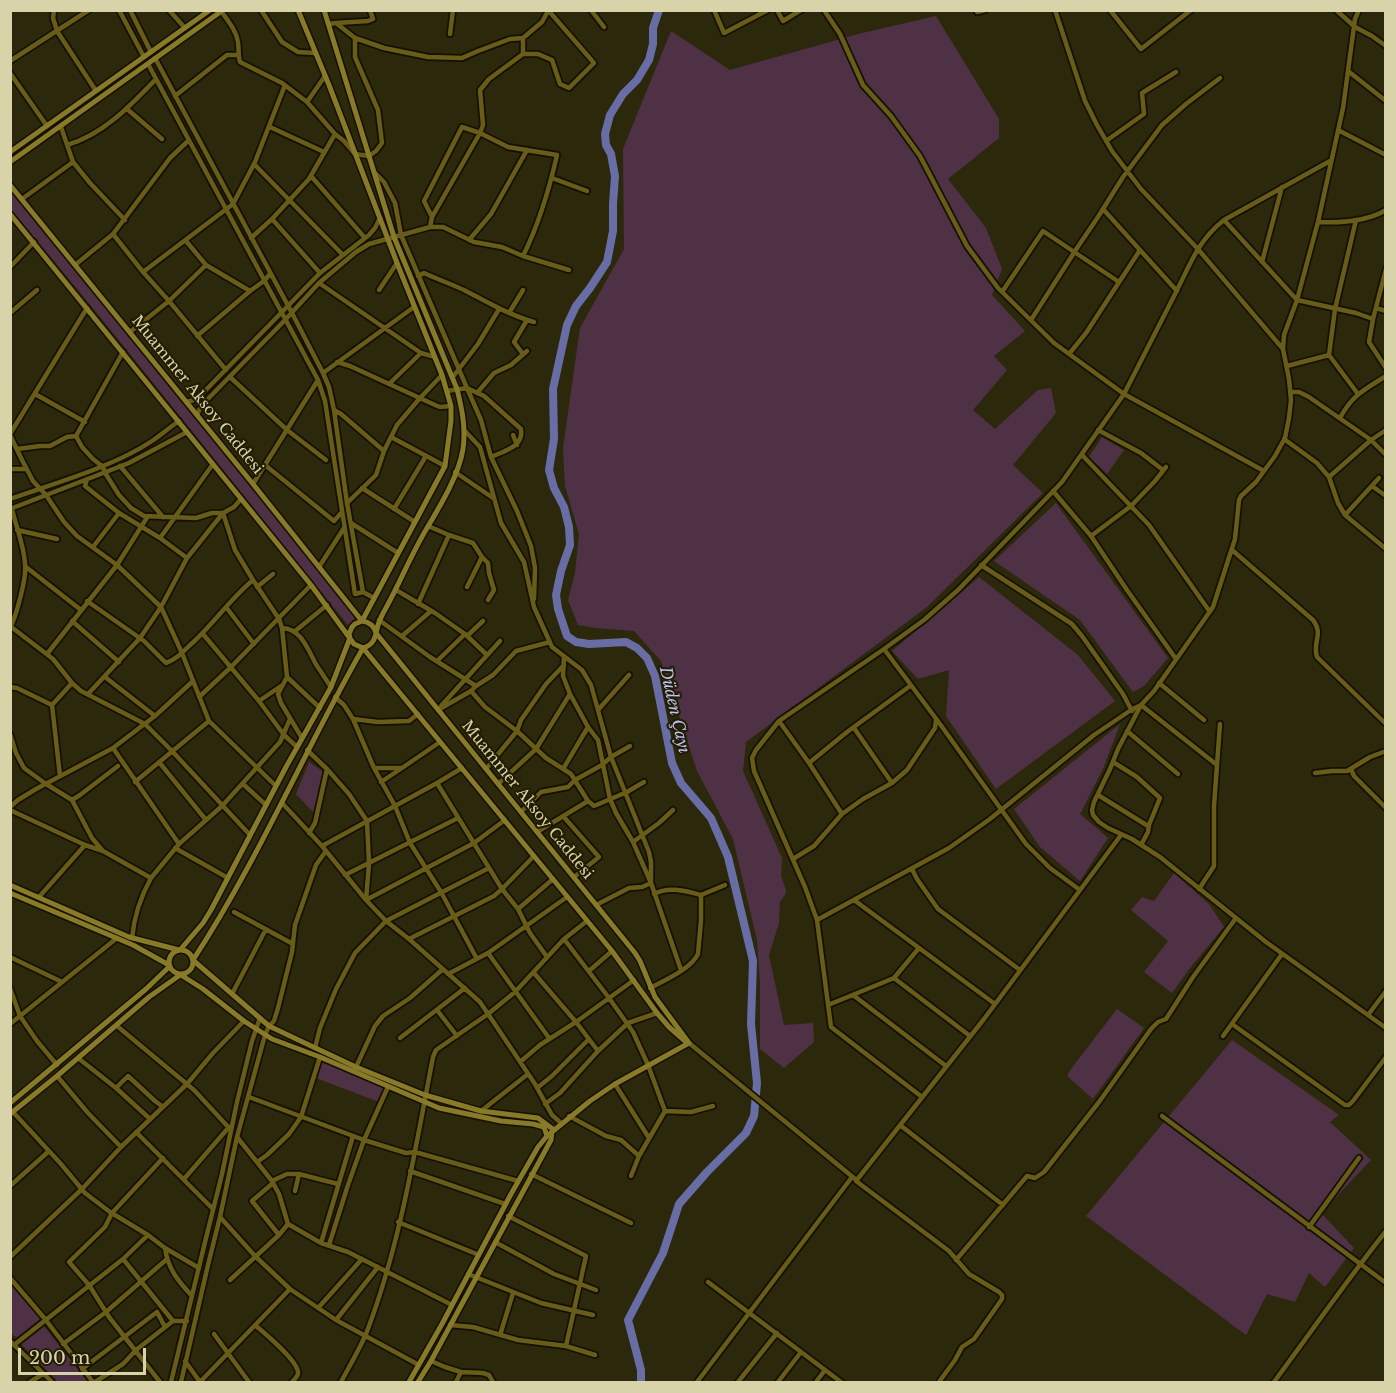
<!DOCTYPE html>
<html>
<head>
<meta charset="utf-8">
<style>
  body { margin:0 }
  #map { position:relative; width:1396px; height:1393px; overflow:hidden; background:#2c280c; font-family:"Libre Baskerville",serif }
  canvas { display:block }
  .frame { position:absolute; inset:0; border:12px solid #d9d3aa; pointer-events:none }
  .scale { position:absolute; left:18px; top:1348px; width:128px; height:27px; box-sizing:border-box; border:3px solid #d9d3aa; border-top:0; padding-left:8px; font-size:18px; line-height:21px; white-space:nowrap; color:#d9d3aa; -webkit-text-stroke:4px #231e03; paint-order:stroke }
</style>
</head>
<body>
<div id="map">
<canvas width="1396" height="1393"></canvas>
<div class="frame"></div>
<div class="scale">200 m</div>
</div>
<script>
const ctx = document.querySelector('canvas').getContext('2d');
ctx.lineJoin = 'round';
function fill(path, color) {
  ctx.fillStyle = color;
  ctx.fill(path, 'evenodd');
}
function strokePath(path, color, width, dash) {
  ctx.strokeStyle = color;
  ctx.lineWidth = width;
  ctx.lineCap = dash ? 'butt' : 'round';
  ctx.setLineDash(dash || []);
  ctx.stroke(path);
}
function write(font, color, halo, rows, align = 'center') {
  ctx.font = font + ' "Libre Baskerville",serif';
  ctx.lineWidth = 4.5;
  ctx.setLineDash([]);
  ctx.textBaseline = 'middle';
  ctx.strokeStyle = halo;
  ctx.fillStyle = color;
  for (const [text, x, y, turn = 0] of rows) {
    ctx.save();
    ctx.translate(x, y);
    ctx.rotate((+turn || 0) * Math.PI / 180);
    ctx.textAlign = isNaN(turn) ? turn : align;
    if (halo) ctx.strokeText(text, 0, 0);
    ctx.fillText(text, 0, 0);
    ctx.restore();
  }
}
fill(new Path2D(`
  M936 16 999 119V138L948 179 986 228 1002 269 992 295 1025 331 994 356 1007 370 973 410 995 429 1038 390 1051 388 1056 413 1013 465 1043 493 927 607 746 742 743 771 782 858 781 876 786 890 785 895 780 902 779 923 769 955 784 1025 813 1023 814 1042 784 1068 760 1049V984L757 940 733 839 697 771 661 661 634 631 596 628 578 625 568 600 575 573 579 534 565 486 563 448 580 328 624 249 623 149 671 31 730 70 862 33Z
  M10 191 356 617 348 625 101 318 11 209Z
  M1102 437 1124 450 1107 474 1089 457Z
  M1056 503 1168 658 1144 686 1133 692 1080 620 994 561Z
  M979 577 1078 655 1115 701 996 789 946 716 949 670 918 679 892 651Z
  M1120 724 1103 769 1080 814 1108 838 1080 881 1040 847 1014 809Z
  M309 762 324 772 315 814 296 794Z
  M1174 873 1209 904 1224 927 1190 968 1172 993 1144 972 1168 941 1131 910 1142 897 1154 901Z
  M1117 1009 1144 1028 1093 1099 1067 1076 1071 1069Z
  M1232 1040 1339 1115 1330 1122 1371 1160 1321 1213 1354 1248 1325 1287 1309 1273 1295 1302 1267 1294 1246 1335 1086 1216Z
  M322 1062 384 1088 379 1102 316 1078Z
  M10 1284 41 1318 18 1337 14 1336 11 1332Z
  M43 1325 88 1382H58L22 1345V1341Z`), '#4f3145');
strokePath(new Path2D(`
  M641 1382V1370L628 1320 663 1253 679 1204 707 1172 746 1133 754 1116 757 1083 751 1024 753 961 728 857 711 818 681 783 672 763 655 676 647 658 637 648 626 642 589 644 576 642 567 636 558 609 556 595 561 571 570 545 569 527 564 507 554 488 549 470 554 439 553 389 567 325 576 306 590 288 607 262 613 231V204L615 176 611 154 606 145 605 134 610 115 623 94 637 80 649 60 653 44V28L659 10`), '#696da5', 8);
const minor = new Path2D(`
  M54 10 53 18 57 31 96 91
  M119 10 144 57
  M130 10 151 52
  M169 10 185 28
  M261 10 282 42 298 52 315 53
  M591 10 604 27
  M714 10 724 33 768 10
  M777 10 783 21 801 10
  M824 10 840 34 863 85 891 116 920 156 967 246 998 288 1054 343 1124 394C1140 362 1157 330 1173 298 1189 268 1196 242 1224 220L1330 161
  M1055 10 1085 101 1097 125 1112 151 1141 189 1197 248 1283 349
  M1110 10 1141 49 1191 10
  M1336 10 1355 27 1372 36 1386 46
  M1359 10 1355 19 1343 108 1318 222 1297 300 1284 335 1283 349 1289 379 1291 400 1289 418 1285 438 1275 456 1264 471 1256 482 1241 496 1239 500 1235 539 1213 607 1154 691 1141 705 1118 749 1110 769 1094 802 1092 810 1093 815 1099 822 1108 828 1132 839 1160 857 1266 942 1386 1028
  M221 11C228 21 236 30 238 42 239 49 238 55 240 62L282 83 307 102 335 134 344 141 355 154 369 156 376 151 382 143 378 110 355 57V38
  M977 12 985 10
  M336 23 368 21 373 19 370 10
  M329 24 336 23 355 38 384 48 428 57 462 58 478 51 510 39 523 38 542 22 548 11
  M450 34 453 10
  M523 38V54L489 79 480 90 483 125 480 133 508 147 557 155C549 190 539 224 523 256L569 270
  M523 54H538L552 60 560 84 569 88 594 63 548 10
  M155 58 292 313 323 373 329 387 334 410 347 503 363 592
  M10 61 89 10
  M148 64 318 380 325 401 355 594 363 592 374 598
  M1348 71 1386 101
  M10 73 47 126
  M175 96 227 55H238
  M307 102 325 76
  M127 109 162 139
  M61 127 73 162 90 183 125 220
  M270 127 324 152
  M1338 130 1386 155
  M1106 141 1144 114 1142 93 1176 72
  M67 145C103 135 131 105 156 79
  M254 164 343 255
  M374 172 384 182 395 203 401 235 467 388 484 396 521 429C524 447 504 451 491 457
  M311 176 365 238
  M552 178 587 191
  M22 199 73 162
  M1103 209 1177 291
  M272 219 320 273
  M1224 220 1297 300 1356 313 1373 319 1386 269
  M1318 222C1340 223 1366 222 1386 210
  M430 227H443L474 242 502 247 523 256
  M113 234 143 272 169 301 226 370
  M251 238 272 219 309 179 335 134
  M469 240 491 214 527 150
  M186 241 206 265 250 291
  M1262 262 1282 187
  M75 265 113 234 170 158 189 140
  M10 267 34 242
  M143 272 233 204 255 162 285 85
  M418 276 424 273C437 279 451 284 464 290 487 302 509 315 534 322
  M319 283 421 353 435 357
  M379 290 397 263
  M1002 292 1043 231 1119 282
  M1376 308 1386 311
  M10 313 37 290
  M509 313 523 290
  M1373 319 1369 342 1386 368
  M1031 320 1077 248 1098 217 1123 177 1162 125 1186 104 1220 78
  M130 332 169 301 206 265
  M197 336 250 291 264 281 270 274
  M123 352 76 436 82 447 93 459 102 466 107 476 119 495 131 508 144 516 196 518 212 513H223L234 507 241 499
  M523 354 514 342 527 320
  M1069 354 1086 333 1140 250
  M1329 355 1358 394
  M337 362 350 366 435 405 440 407 451 406
  M1287 366 1329 355 1335 309 1356 220
  M323 373 414 307
  M230 377 287 430 326 460
  M452 378 478 344 499 309
  M389 384 421 353
  M447 391 467 388 481 420 491 457 517 511 531 546 535 568 534 599
  M1290 392H1299L1309 397 1371 440 1386 455
  M477 393 494 373 511 365 527 351
  M35 394 85 422
  M187 402 197 399 320 273 369 235 375 228 380 218
  M334 410 341 414 384 451
  M197 415 201 406 285 320 319 283 356 252 369 244 430 227 432 217 480 133 462 127 424 201 432 217
  M1340 418C1352 395 1364 390 1386 376
  M464 430 480 447 501 523 524 562 534 607 552 647 582 670 591 685 611 757 649 852 651 862V883L642 887 629 888 596 905
  M1098 430 1141 453 1163 470
  M10 434 87 308
  M10 435 22 460 33 481 46 495 64 522 77 536 117 565 161 607 182 653 209 721
  M513 435 517 445
  M391 437 445 466
  M1284 439 1317 463 1329 477 1338 503 1345 515 1386 549
  M17 449 40 446H50L67 437 76 436
  M1082 455 1149 525 1210 612
  M265 465 334 521 342 512
  M120 466 163 517
  M10 469H26
  M455 472 493 498
  M1329 477 1371 440 1386 430
  M87 479 85 486 119 513 160 538
  M253 484 318 380
  M1372 486 1386 496
  M362 488 415 522
  M1053 491 1091 536 1127 590 1176 659
  M10 499C55 483 113 467 152 441 161 435 170 427 179 421
  M347 503 376 475 384 451 397 425 420 398 442 375
  M10 509 129 463 187 432
  M394 509 426 456
  M1345 515 1379 478
  M351 523 398 553
  M17 530 57 539
  M449 535 473 543 482 557 467 587
  M1091 536 1131 506 1155 481 1166 467
  M93 547 119 513
  M1232 550 1313 620C1324 634 1312 642 1317 657L1386 724
  M482 557 488 563 489 573 494 590 488 600
  M187 558 160 538 213 464
  M981 565 1072 624 1082 636 1123 694 1132 711
  M26 567 81 610
  M319 567 344 528
  M257 587 273 574
  M396 590 435 613 465 634 437 661
  M87 601 144 641 166 663C175 660 182 653 189 646 212 626 229 600 253 580
  M418 604 449 535 428 526
  M226 607 254 644
  M379 620 430 657 476 686 471 691 438 710
  M72 621 119 662
  M10 626 53 659 72 683 81 691 145 724 172 751 250 835
  M10 628C16 617 27 577 25 564 24 545 16 527 12 509
  M282 628C302 628 309 653 317 666 322 673 326 680 331 687
  M294 632 327 605
  M203 634 259 701 284 735 297 747
  M465 634 487 655
  M402 636 431 611
  M467 636 483 621
  M884 649 940 724 1026 844 1050 868 1080 890
  M47 654 117 565 148 516
  M564 656 563 676 570 694 588 727 598 740 610 799 616 813 633 842 651 883 681 970
  M105 677 155 716
  M287 677 320 708
  M1159 683 1204 720
  M476 686 493 675 516 651 550 642
  M10 687 17 688 52 705 72 683
  M471 691 485 707 517 731 546 758 571 774 588 801 594 806 627 792 644 782
  M88 694 140 638 161 607 187 558 223 513 235 550 253 580 279 619 282 628 287 677 278 694 281 703 302 738
  M199 697 230 668 311 585
  M335 697 344 705 353 719 374 768 395 806 410 843 441 892 477 959
  M259 701 281 686
  M52 705 60 776
  M441 706 500 641
  M598 710 629 675
  M353 719 378 722 409 721 418 714
  M779 721 809 763 842 814
  M854 728 892 783
  M1127 731 1178 774
  M10 734 16 753 24 768 46 784 72 800 92 838 103 851 151 878C141 896 134 917 132 938
  M113 748 179 844
  M307 750 327 769 349 794 367 821 369 864 366 900 386 921 409 939 480 1002 535 1084 552 1115 561 1123
  M159 762 206 820
  M1113 762 1137 777 1160 798 1149 825 1148 832 1141 845
  M809 763 847 732 910 686
  M374 768H402L440 742
  M486 769 517 731 521 720 546 684 564 665
  M563 769 588 727
  M1351 769 1354 776 1386 808
  M1315 773 1332 771H1347L1370 757 1386 751
  M135 782 209 721 276 786
  M381 782 402 768
  M437 783 502 889 518 909 530 933 547 957
  M243 784 266 805
  M498 784 536 749 570 694
  M1098 795 1148 826
  M72 800 80 795 118 766
  M282 803 322 846 366 900 474 843 505 820
  M10 807 18 800 36 789 113 748 155 716 193 681
  M10 810 85 845 103 851
  M521 812 541 792 568 787 575 780 602 765 611 757 630 746
  M563 816 599 857 574 877
  M537 832 588 801
  M309 833 315 823 327 769
  M633 842 659 823 673 810
  M322 846 437 783 462 768
  M175 848 228 878
  M793 859 814 846 842 814 863 799 892 783 907 770 935 728 936 720
  M912 869 917 879 938 909 1020 970
  M345 875 458 818
  M151 878 179 844 222 806 280 742 290 719
  M1199 889 1214 866V806L1220 724
  M701 895 725 885
  M39 897 85 845
  M854 900 995 1004
  M518 909 553 879
  M234 912 293 944
  M817 920 949 848 990 819 1094 735 1131 710 1141 705 1217 765
  M409 939 494 896 502 889 534 856
  M564 939 609 998 633 1032 648 1065 665 1111 691 1112 713 1106
  M488 953 549 1038
  M10 957 62 982
  M589 971 612 951
  M534 973 576 1022 598 1051
  M448 974 488 953 567 897
  M894 978 919 948
  M10 988 20 1016 37 1041 57 1065
  M650 988C665 980 691 969 698 954L701 920V895C685 891 669 886 654 894
  M232 994 266 929
  M853 995 946 1066
  M828 1005 894 978 970 1036
  M437 1010 457 1036
  M1368 1015 1386 991
  M10 1024 117 938
  M1232 1024 1345 1105H1349L1353 1101 1386 1057
  M117 1026 194 1090 231 1130
  M1223 1036 1282 954
  M400 1038 465 988
  M689 1043 854 1178
  M315 1048 320 1028 336 989 355 953 386 921 489 868
  M78 1058 116 1088 149 1118
  M520 1062 540 1045 576 1022 634 980
  M356 1067 375 1026 383 1016 410 998 443 969
  M615 1084 649 1138
  M116 1088 128 1076 155 1101 163 1107
  M537 1088 552 1076 589 1039
  M249 1097 364 1140 406 1153 415 1152 518 1181
  M922 1097 831 1027 817 920 805 887 754 771 752 758 756 750 779 721 884 649 924 620 958 590 1062 482 1124 394 1264 471
  M545 1104 560 1093 598 1051 628 1023 657 1013
  M481 1111 528 1074
  M13 1112 61 1164 85 1193 110 1212 148 1235 165 1248 199 1268
  M569 1116 606 1136 621 1140 639 1156
  M1162 1116 1386 1283
  M900 1125 1003 1205
  M136 1132 213 1209
  M237 1137 272 1181 279 1194 288 1224 321 1243 348 1252 452 1305
  M121 1147 187 1084 213 1053 244 1021
  M257 1162 267 1155 289 1134 301 1117 320 1057
  M410 1171 505 1204
  M531 1174 631 1223
  M631 1176 639 1156 665 1111
  M184 1179 229 1127
  M272 1181 287 1174H299L338 1184
  M273 1183 252 1201 279 1235
  M10 1186 49 1151
  M295 1191 299 1174
  M508 1216 557 1241 586 1256 566 1346
  M220 1217 255 1256 290 1289
  M398 1222 479 1255
  M1309 1227 1359 1158
  M495 1242 554 1274 596 1290
  M321 1243 353 1136
  M329 1245 348 1185 364 1140 388 1087
  M165 1248C168 1269 178 1281 192 1296
  M10 1257 82 1189 121 1147 88 1113 57 1076
  M123 1259 173 1321H187
  M956 1260 1027 1176 1035 1178 1044 1172 1099 1102 1151 1029 1158 1022 1166 1019 1193 977 1236 918
  M468 1274 541 1303 593 1315
  M10 1278 45 1319 93 1382
  M230 1280 279 1235 288 1224
  M708 1282 841 1382
  M318 1308 362 1259
  M336 1320 378 1267
  M255 1325C264 1333 300 1362 298 1374 297 1377 294 1380 292 1382
  M450 1325 473 1327 518 1340 566 1346 595 1355
  M214 1334 249 1382
  M500 1335 513 1293
  M10 1341 52 1382
  M63 1344 106 1312 167 1259
  M14 1345 123 1259 148 1235
  M185 1361 200 1382
  M431 1361 445 1367 461 1372 483 1373 489 1375 493 1382
  M82 1369 157 1312 165 1327
  M30 1382 43 1374
  M95 1382 123 1364 136 1350 173 1321
  M160 1382 109 1317 89 1285 69 1262 105 1227 112 1213 163 1158
  M171 1382 206 1238 222 1174 237 1102 252 1041 260 1018
  M181 1382 208 1265 220 1217 237 1137 265 1035 269 1026 274 1021 278 1008 292 952 295 925 316 865 326 851
  M200 1382 290 1289 336 1320 419 1365
  M341 1382C349 1367 359 1350 366 1334 400 1246 415 1150 433 1057L436 1050 488 1014 515 992 564 939 587 921
  M456 1382 461 1372
  M697 1382 852 1177
  M738 1382 777 1333
  M778 1382 801 1352
  M816 1382 825 1370
  M939 1382 955 1360 962 1347 974 1339 1002 1299V1295L999 1292 969 1274 949 1251 856 1181 984 1019 1121 835
  M1274 1382C1311 1332 1347 1280 1386 1231`);
const major = new Path2D(`
  M10 152 210 10
  M10 162 223 10
  M10 185 253 484 362 621
  M10 214 311 585 354 644 363 648
  M362 621C370 622 374 626 376 633L635 953 640 961 655 997 689 1043
  M363 648 612 951 657 1013 669 1027 685 1041
  M10 885 129 937 179 950
  M10 893 133 945 169 965
  M169 962a12 12 0 1 1 24 0a12 12 0 1 1-24 0Z
  M180 950 203 923 211 910 286 767 331 687 350 638 349 634 352 627 355 624 362 621 445 466 451 421V406L442 375 397 263 329 85 298 10
  M193 960C258 861 304 751 363 648 377 644 375 633 379 622 381 617 384 611 387 606 401 580 412 553 427 528 440 506 459 475 463 449 466 428 462 409 457 389L394 237 324 10
  M194 961 269 1026 307 1044 356 1067 425 1095 481 1111 538 1118 554 1130
  M181 975 203 989 244 1021 272 1039 320 1057 439 1108 501 1121 533 1124 544 1127 547 1136
  M10 1103 146 989 170 966
  M10 1114 57 1076 149 997 180 975
  M409 1382 442 1324 511 1194 538 1147 547 1136 590 1101 615 1084 689 1043
  M418 1382 431 1361 551 1140 552 1132`);
strokePath(minor, '#151000', 8);
strokePath(major, '#151000', 8);
strokePath(minor, '#685d18', 4.5);
strokePath(major, '#877a28', 5);
write('15px', '#d9d3aa', '#231e03', [
  ["Muammer Aksoy Caddesi",197,395,51],
  ["Muammer Aksoy Caddesi",527,800,51]
]);
write('italic 16px', '#bec3f5', '#231e03', [
  ["Düden Çayı",674,710,77]
]);
</script>
</body>
</html>
